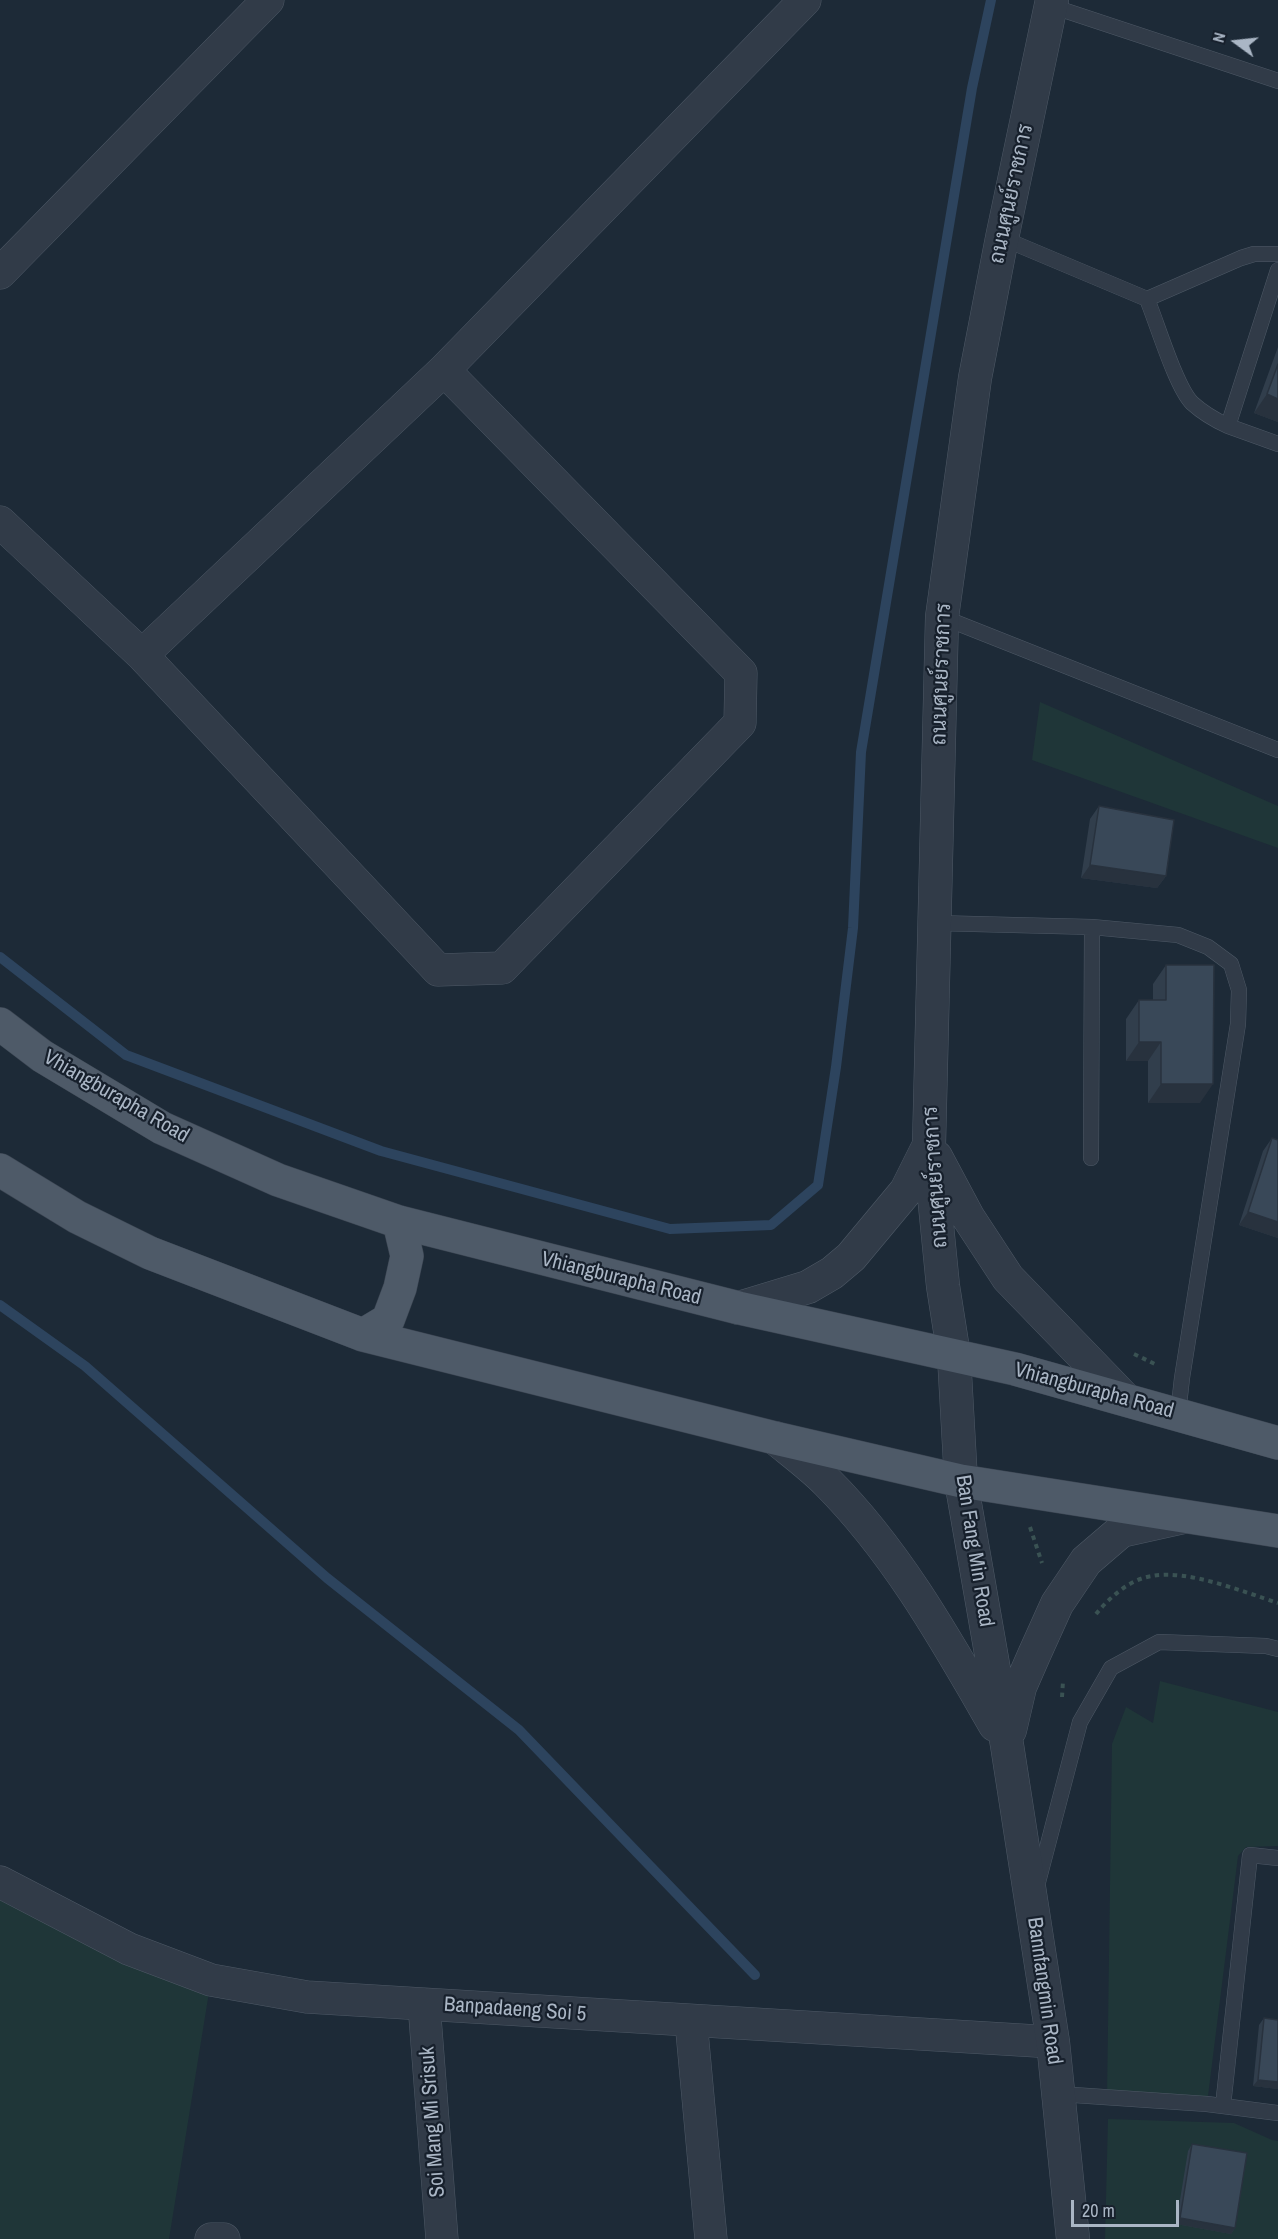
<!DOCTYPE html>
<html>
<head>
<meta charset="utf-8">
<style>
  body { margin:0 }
  #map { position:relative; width:1278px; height:2239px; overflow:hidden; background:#1d2a37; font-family:"Archivo Narrow",sans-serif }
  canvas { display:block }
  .north { position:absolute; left:1206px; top:12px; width:60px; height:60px; -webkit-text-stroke:4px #17202c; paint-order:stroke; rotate:285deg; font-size:16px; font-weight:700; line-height:24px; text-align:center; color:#aab6c5 }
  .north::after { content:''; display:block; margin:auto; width:21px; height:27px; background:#aab6c5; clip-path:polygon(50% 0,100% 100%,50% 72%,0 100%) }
  .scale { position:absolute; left:1071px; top:2200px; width:108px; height:27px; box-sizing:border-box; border:3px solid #aab6c5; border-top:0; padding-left:8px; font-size:18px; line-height:21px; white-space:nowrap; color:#aab6c5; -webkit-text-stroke:4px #17202c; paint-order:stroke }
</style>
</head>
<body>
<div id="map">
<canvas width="1278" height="2239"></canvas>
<div class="north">N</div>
<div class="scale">20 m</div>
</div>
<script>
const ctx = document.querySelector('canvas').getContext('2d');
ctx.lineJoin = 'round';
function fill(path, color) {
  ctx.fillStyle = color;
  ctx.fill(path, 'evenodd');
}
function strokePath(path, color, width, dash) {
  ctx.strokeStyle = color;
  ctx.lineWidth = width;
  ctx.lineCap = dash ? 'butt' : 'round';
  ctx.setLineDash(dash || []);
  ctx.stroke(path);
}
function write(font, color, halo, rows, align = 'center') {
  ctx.font = font + ' "Archivo Narrow",Sarabun,sans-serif';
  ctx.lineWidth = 4.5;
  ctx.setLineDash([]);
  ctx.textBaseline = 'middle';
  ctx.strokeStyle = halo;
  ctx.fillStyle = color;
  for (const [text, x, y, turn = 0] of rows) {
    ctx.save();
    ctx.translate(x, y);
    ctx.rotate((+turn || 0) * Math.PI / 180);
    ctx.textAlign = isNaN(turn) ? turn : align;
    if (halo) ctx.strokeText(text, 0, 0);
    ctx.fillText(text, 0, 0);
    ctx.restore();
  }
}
fill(new Path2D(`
  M1040 702 1278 806V848L1032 760Z
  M1160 1681 1278 1712V1846L1246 1847 1238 1856 1207 2104 1107 2097 1112 1744 1126 1707 1153 1723Z
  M0 1878 211 1980 169 2239H0Z
  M1108 2119 1234 2123 1272 2140 1278 2141V2239H1105Z`), '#1f3638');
strokePath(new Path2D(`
  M0 957 126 1055 381 1151 670 1229 771 1225 818 1185 836 1067 853 928 861 752 972 88 991 0
  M0 1305 85 1366 327 1578 519 1730 755 1975`), '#2d445e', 10);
const service = new Path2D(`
  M1051 6 1278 81
  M1002 238 1147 299C1157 323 1176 387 1192 403 1203 413 1215 420 1228 426L1278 270
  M1147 299 1241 258 1254 254H1278
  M1228 426 1278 444
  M942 617 1278 750
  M935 923 1092 927 1178 935 1208 947 1231 964 1239 990 1238 1024 1182 1378 1178 1414
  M1091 1158 1092 927
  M1037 1886 1080 1722 1111 1668 1159 1642 1266 1646 1278 1649
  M1059 2094 1207 2104 1278 2113
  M1223 2106 1250 1855 1278 1858`);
const minor = new Path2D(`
  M0 273 268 0
  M0 522 142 655 438 970 502 968 740 723 741 673 444 370
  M142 655 444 370 805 0
  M0 1882 129 1949 211 1980 307 1997 1053 2042
  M424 2004 442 2239
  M691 2021 711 2239
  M211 2239H224`);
const tertiary = new Path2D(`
  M1052 0 1002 238 975 378 942 617 929 1145 943 1286 954 1356 961 1481 1007 1745 1053 2042 1073 2239
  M936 1157 968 1217 1008 1278 1125 1399
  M739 1308 808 1287 832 1273 851 1257 906 1191 929 1145
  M775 1438C792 1452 811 1466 827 1482 897 1552 946 1640 995 1725
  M1010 1730 1020 1687 1034 1655 1057 1604 1086 1561 1121 1531 1184 1517`);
const primary = new Path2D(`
  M0 1024 42 1056 162 1128 278 1180 399 1222 739 1308 1015 1369 1278 1443
  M0 1170 77 1217 150 1253 363 1335 775 1438 961 1481 1278 1531
  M363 1335 388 1320 400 1288 407 1256 399 1222`);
strokePath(service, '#4e5966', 16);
strokePath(minor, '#4e5966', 33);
strokePath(tertiary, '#4e5966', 34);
strokePath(primary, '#3a4451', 34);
strokePath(new Path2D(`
  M1134 1354 1157 1365
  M1030 1527 1042 1563
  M1096 1614C1110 1597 1130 1579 1152 1576 1187 1569 1244 1592 1278 1603
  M1062 1697 1063 1681`), '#3a5253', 4, [4.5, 4.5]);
strokePath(service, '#313b48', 15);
strokePath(minor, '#313b48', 32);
strokePath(tertiary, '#313b48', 33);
strokePath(primary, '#4e5a68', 33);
fill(new Path2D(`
  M1278 347V422L1254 413Z
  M1099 806 1166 876 1157 888 1081 878 1090 819Z
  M1166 965 1200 1103H1148V1061H1126V1019L1139 1000H1153V984Z
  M1272 1138 1278 1238 1239 1225 1263 1151Z
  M1264 2018 1278 2089 1253 2086 1259 2025Z
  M1192 2144 1235 2228 1231 2234 1176 2224 1188 2151Z`), '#313e4c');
fill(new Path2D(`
  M1267 394 1278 399V422L1254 413Z
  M1090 865 1166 876 1157 888 1081 878Z
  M1139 1042H1161L1148 1061H1126Z
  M1161 1084H1213L1200 1103H1148Z
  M1248 1212 1278 1222V1238L1239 1225Z
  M1258 2080 1278 2082V2089L1253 2086Z
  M1180 2218 1235 2228 1231 2234 1176 2224Z`), '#28323e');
const building = new Path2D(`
  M1278 364V399L1267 394Z
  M1099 806 1174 820 1166 876 1090 865Z
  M1166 965H1214L1213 1084H1161V1042H1139V1000H1166Z
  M1272 1138 1278 1140V1222L1248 1212Z
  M1264 2018 1278 2020V2082L1258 2080Z
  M1192 2144 1247 2153 1235 2228 1180 2218Z`);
fill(building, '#394858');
strokePath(building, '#28323e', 1.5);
write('21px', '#aab6c5', '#17202c', [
  ["ถนนศูนย์ราชการ",1012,194,-78],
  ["ถนนศูนย์ราชการ",942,674,-88],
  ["Vhiangburapha Road",116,1097,30],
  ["ถนนศูนย์ราชการ",936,1177,-94],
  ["Vhiangburapha Road",621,1279,14],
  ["Vhiangburapha Road",1094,1391,15],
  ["Ban Fang Min Road",974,1551,81],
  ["Bannfangmin Road",1044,1991,82],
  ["Banpadaeng Soi 5",515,2010,4],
  ["Soi Mang Mi Srisuk",433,2122,-94]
]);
</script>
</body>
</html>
